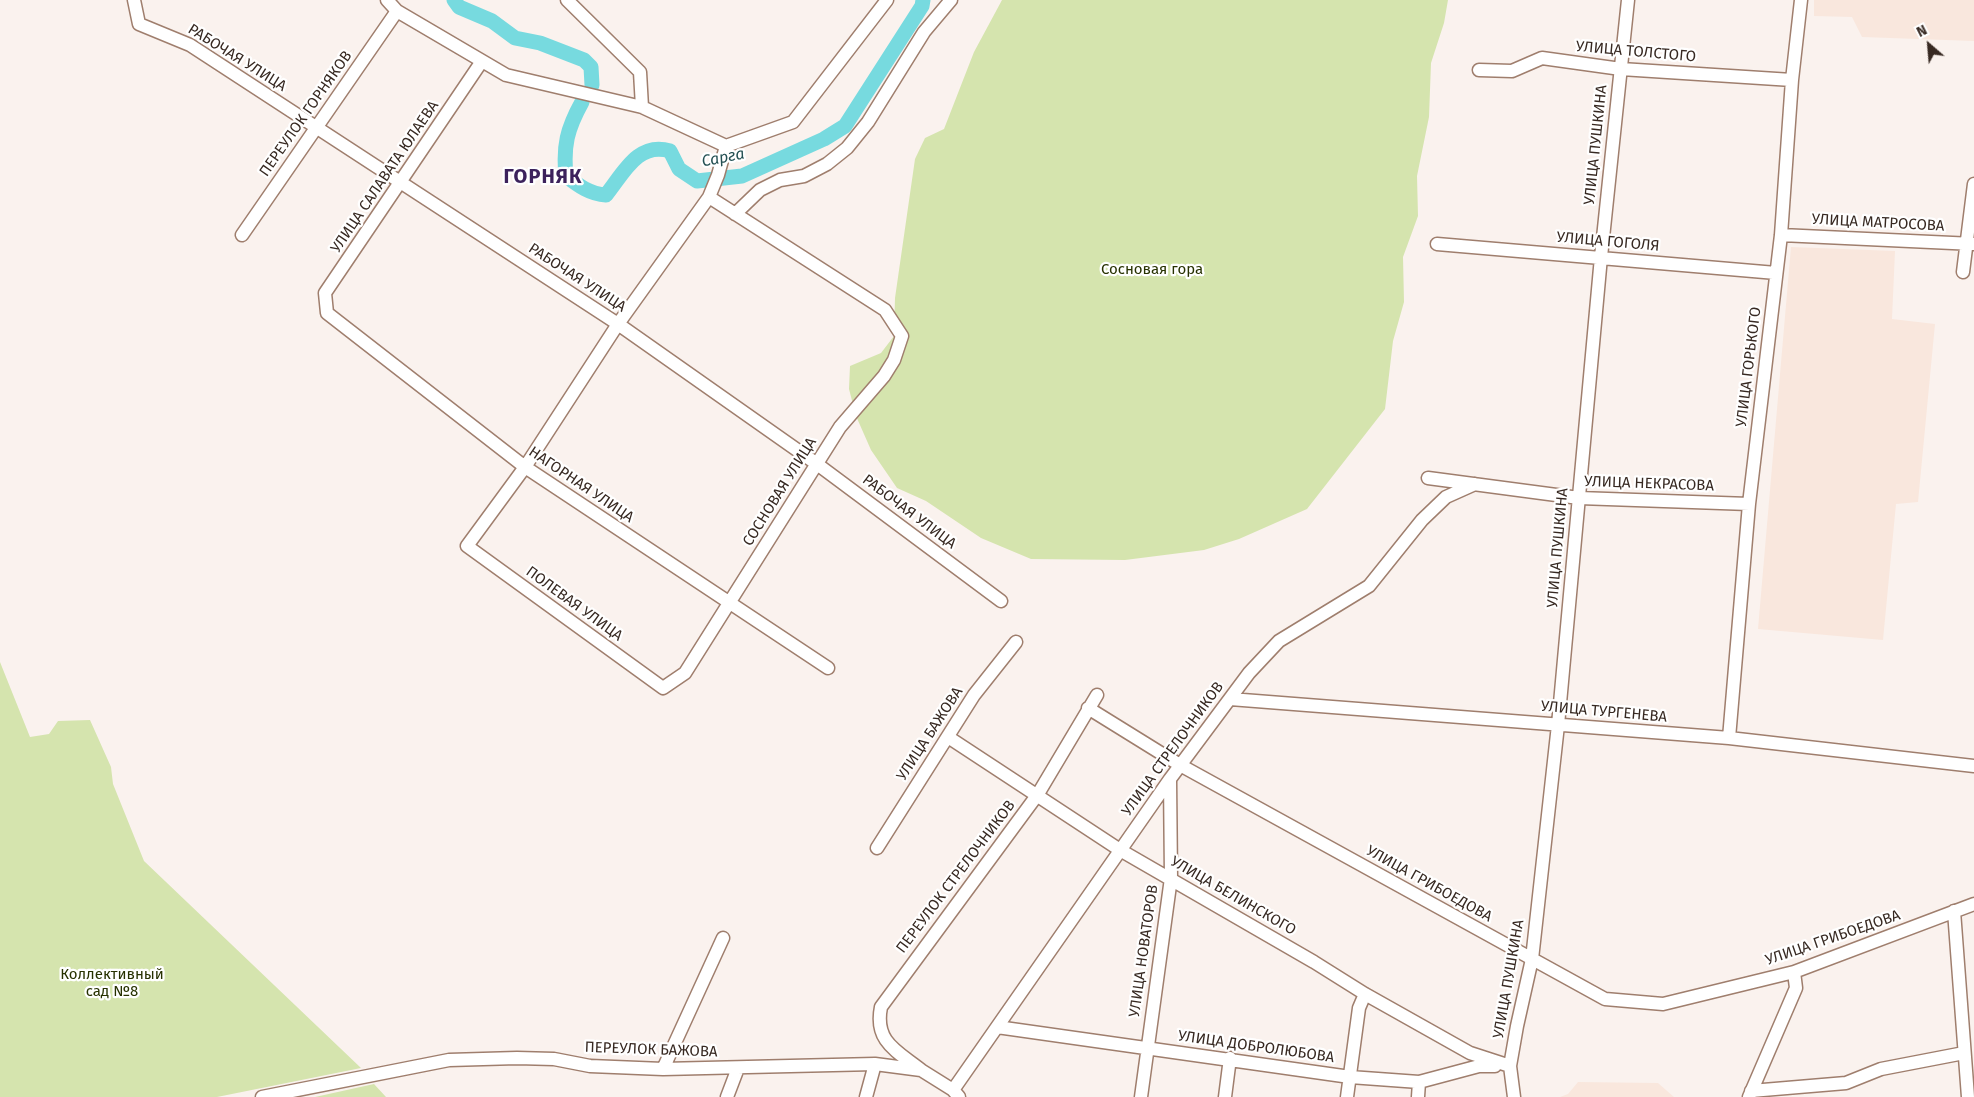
<!DOCTYPE html>
<html>
<head>
<meta charset="utf-8">
<style>
  body { margin:0 }
  #map { position:relative; width:1974px; height:1097px; overflow:hidden; background:#faf2ee; font-family:"Fira Sans",sans-serif }
  canvas { display:block }
  .north { position:absolute; left:1904px; top:20px; width:50px; height:50px; -webkit-text-stroke:4px #fff; paint-order:stroke; rotate:333deg; font-size:14px; font-weight:700; line-height:20px; text-align:center; color:#372922 }
  .north::after { content:''; display:block; margin:auto; width:18px; height:22px; background:#372922; clip-path:polygon(50% 0,100% 100%,50% 72%,0 100%) }
</style>
</head>
<body>
<div id="map">
<canvas width="1974" height="1097"></canvas>
<div class="north">N</div>
</div>
<script>
const ctx = document.querySelector('canvas').getContext('2d');
ctx.lineJoin = 'round';
function fill(path, color) {
  ctx.fillStyle = color;
  ctx.fill(path, 'evenodd');
}
function strokePath(path, color, width, dash) {
  ctx.strokeStyle = color;
  ctx.lineWidth = width;
  ctx.lineCap = dash ? 'butt' : 'round';
  ctx.setLineDash(dash || []);
  ctx.stroke(path);
}
function write(font, color, halo, rows, align = 'center') {
  ctx.font = font + ' "Fira Sans",sans-serif';
  ctx.lineWidth = 4.5;
  ctx.setLineDash([]);
  ctx.textBaseline = 'middle';
  ctx.strokeStyle = halo;
  ctx.fillStyle = color;
  for (const [text, x, y, turn = 0] of rows) {
    ctx.save();
    ctx.translate(x, y);
    ctx.rotate((+turn || 0) * Math.PI / 180);
    ctx.textAlign = isNaN(turn) ? turn : align;
    if (halo) ctx.strokeText(text, 0, 0);
    ctx.fillText(text, 0, 0);
    ctx.restore();
  }
}
fill(new Path2D(`
  M1814 0H1974V41L1862 37 1852 17 1814 16Z
  M1791 247 1895 251 1892 319 1935 324 1918 502 1896 504 1883 640 1758 629Z
  M1578 1082 1658 1083 1674 1097H1560L1568 1094Z`), '#f9e7dd');
fill(new Path2D(`
  M1002 0H1448L1444 23 1431 63 1429 117 1417 176 1418 216 1403 257 1404 302 1393 341 1385 409 1307 509 1239 539 1204 550 1125 560 1031 559 981 538 926 501 897 488 871 450 856 416 849 389 850 366 881 353 894 336 895 298 915 159 925 138 944 129 974 52Z
  M0 662 30 737 49 734 58 721 90 720 111 767 113 784 144 861 361 1068 217 1097H0Z
  M374 1084 386 1097H315Z`), '#d5e4ae');
strokePath(new Path2D(`
  M454 0 459 7 492 21 515 38 540 43 584 60 591 67 592 85
  M582 102C567 129 563 146 566 176 579 186 590 194 606 195 623 174 638 141 670 151L679 169 697 181 742 176 824 139 845 126 922 6 923 0`), '#77dadf', 15);
const minor = new Path2D(`
  M134 0 139 24 190 45 618 324 817 464 1001 601
  M387 0 397 11 506 75 642 107 726 146
  M567 0 640 72 642 107
  M482 61 325 293 327 313 525 467 828 668
  M1479 70 1512 71 1542 58 1621 69 1792 80
  M726 146 793 122 887 0
  M709 197 885 310 902 336 894 360 884 376 840 427 685 673 663 688 467 546 525 467 618 324 709 197 718 175 726 146
  M735 214 760 190 780 180 804 176 827 164 847 148 868 122 924 32 951 0
  M242 235 397 11
  M1781 235 1974 244
  M1437 244 1776 273
  M1963 272 1974 184
  M1428 478 1579 498 1749 504
  M1230 699 1729 738 1974 766
  M1088 708 1180 765 1605 999 1663 1004 1794 972 1974 904
  M948 737 1120 850 1314 962 1365 994 1470 1053 1510 1066
  M1729 738 1749 504 1781 235 1792 80 1801 0
  M877 848 974 695 1016 642
  M1954 911 1968 1097
  M997 1027 1350 1077 1419 1082 1479 1066H1495
  M663 1069 723 938
  M921 1070C897 1051 874 1042 881 1007L1038 794 1097 695
  M953 1090 1170 779 1249 673 1279 641 1369 586 1422 520 1446 497 1475 484
  M1751 1091 1846 1083 1881 1069 1964 1053
  M262 1097 449 1060 517 1058 554 1059 590 1066 663 1069 875 1064 921 1070 953 1090 959 1097
  M727 1097 738 1068
  M866 1097 875 1064
  M1141 1097 1171 878 1170 779
  M1225 1097 1230 1058
  M1347 1097 1359 1008 1365 994
  M1418 1097 1419 1082
  M1514 1097 1510 1066 1517 1026 1532 959 1558 725 1601 257 1628 0
  M1749 1097 1796 988 1794 972`);
strokePath(minor, '#9f7e6d', 15);
strokePath(minor, '#fff', 12);
write('15px', '#372922', '#fff', [
  ["УЛИЦА ТОЛСТОГО",1636,52,5],
  ["РАБОЧАЯ УЛИЦА",237,58,32],
  ["ПЕРЕУЛОК ГОРНЯКОВ",306,114,-55],
  ["УЛИЦА ПУШКИНА",1596,145,-84],
  ["УЛИЦА САЛАВАТА ЮЛАЕВА",385,177,-56],
  ["УЛИЦА МАТРОСОВА",1878,223,3],
  ["УЛИЦА ГОГОЛЯ",1608,242,5],
  ["РАБОЧАЯ УЛИЦА",577,278,33],
  ["УЛИЦА ГОРЬКОГО",1749,367,-83],
  ["УЛИЦА НЕКРАСОВА",1649,484,2],
  ["НАГОРНАЯ УЛИЦА",581,485,34],
  ["СОСНОВАЯ УЛИЦА",780,492,-58],
  ["РАБОЧАЯ УЛИЦА",909,512,37],
  ["УЛИЦА ПУШКИНА",1558,548,-85],
  ["ПОЛЕВАЯ УЛИЦА",574,604,36],
  ["УЛИЦА ТУРГЕНЕВА",1604,712,5],
  ["УЛИЦА БАЖОВА",930,734,-57],
  ["УЛИЦА СТРЕЛОЧНИКОВ",1173,749,-54],
  ["ПЕРЕУЛОК СТРЕЛОЧНИКОВ",956,877,-53],
  ["УЛИЦА ГРИБОЕДОВА",1429,884,29],
  ["УЛИЦА БЕЛИНСКОГО",1233,896,30],
  ["УЛИЦА ГРИБОЕДОВА",1833,938,-19],
  ["УЛИЦА НОВАТОРОВ",1144,951,-82],
  ["УЛИЦА ПУШКИНА",1509,979,-80],
  ["УЛИЦА ДОБРОЛЮБОВА",1256,1047,8],
  ["ПЕРЕУЛОК БАЖОВА",651,1050,2]
]);
write('15px', '#273100', '#fff', [
  ["Сосновая гора",1152,270],
  ["Коллективный",112,975],
  ["сад №8",112,992]
]);
write('italic 16px', '#245053', '#fff', [
  ["Сарга",723,158,-11]
]);
ctx.letterSpacing = '1px';
write('bold 20px', '#3c225c', '#fff', [
  ["ГОРНЯК",543,177]
]);
ctx.letterSpacing = '0px';
</script>
</body>
</html>
